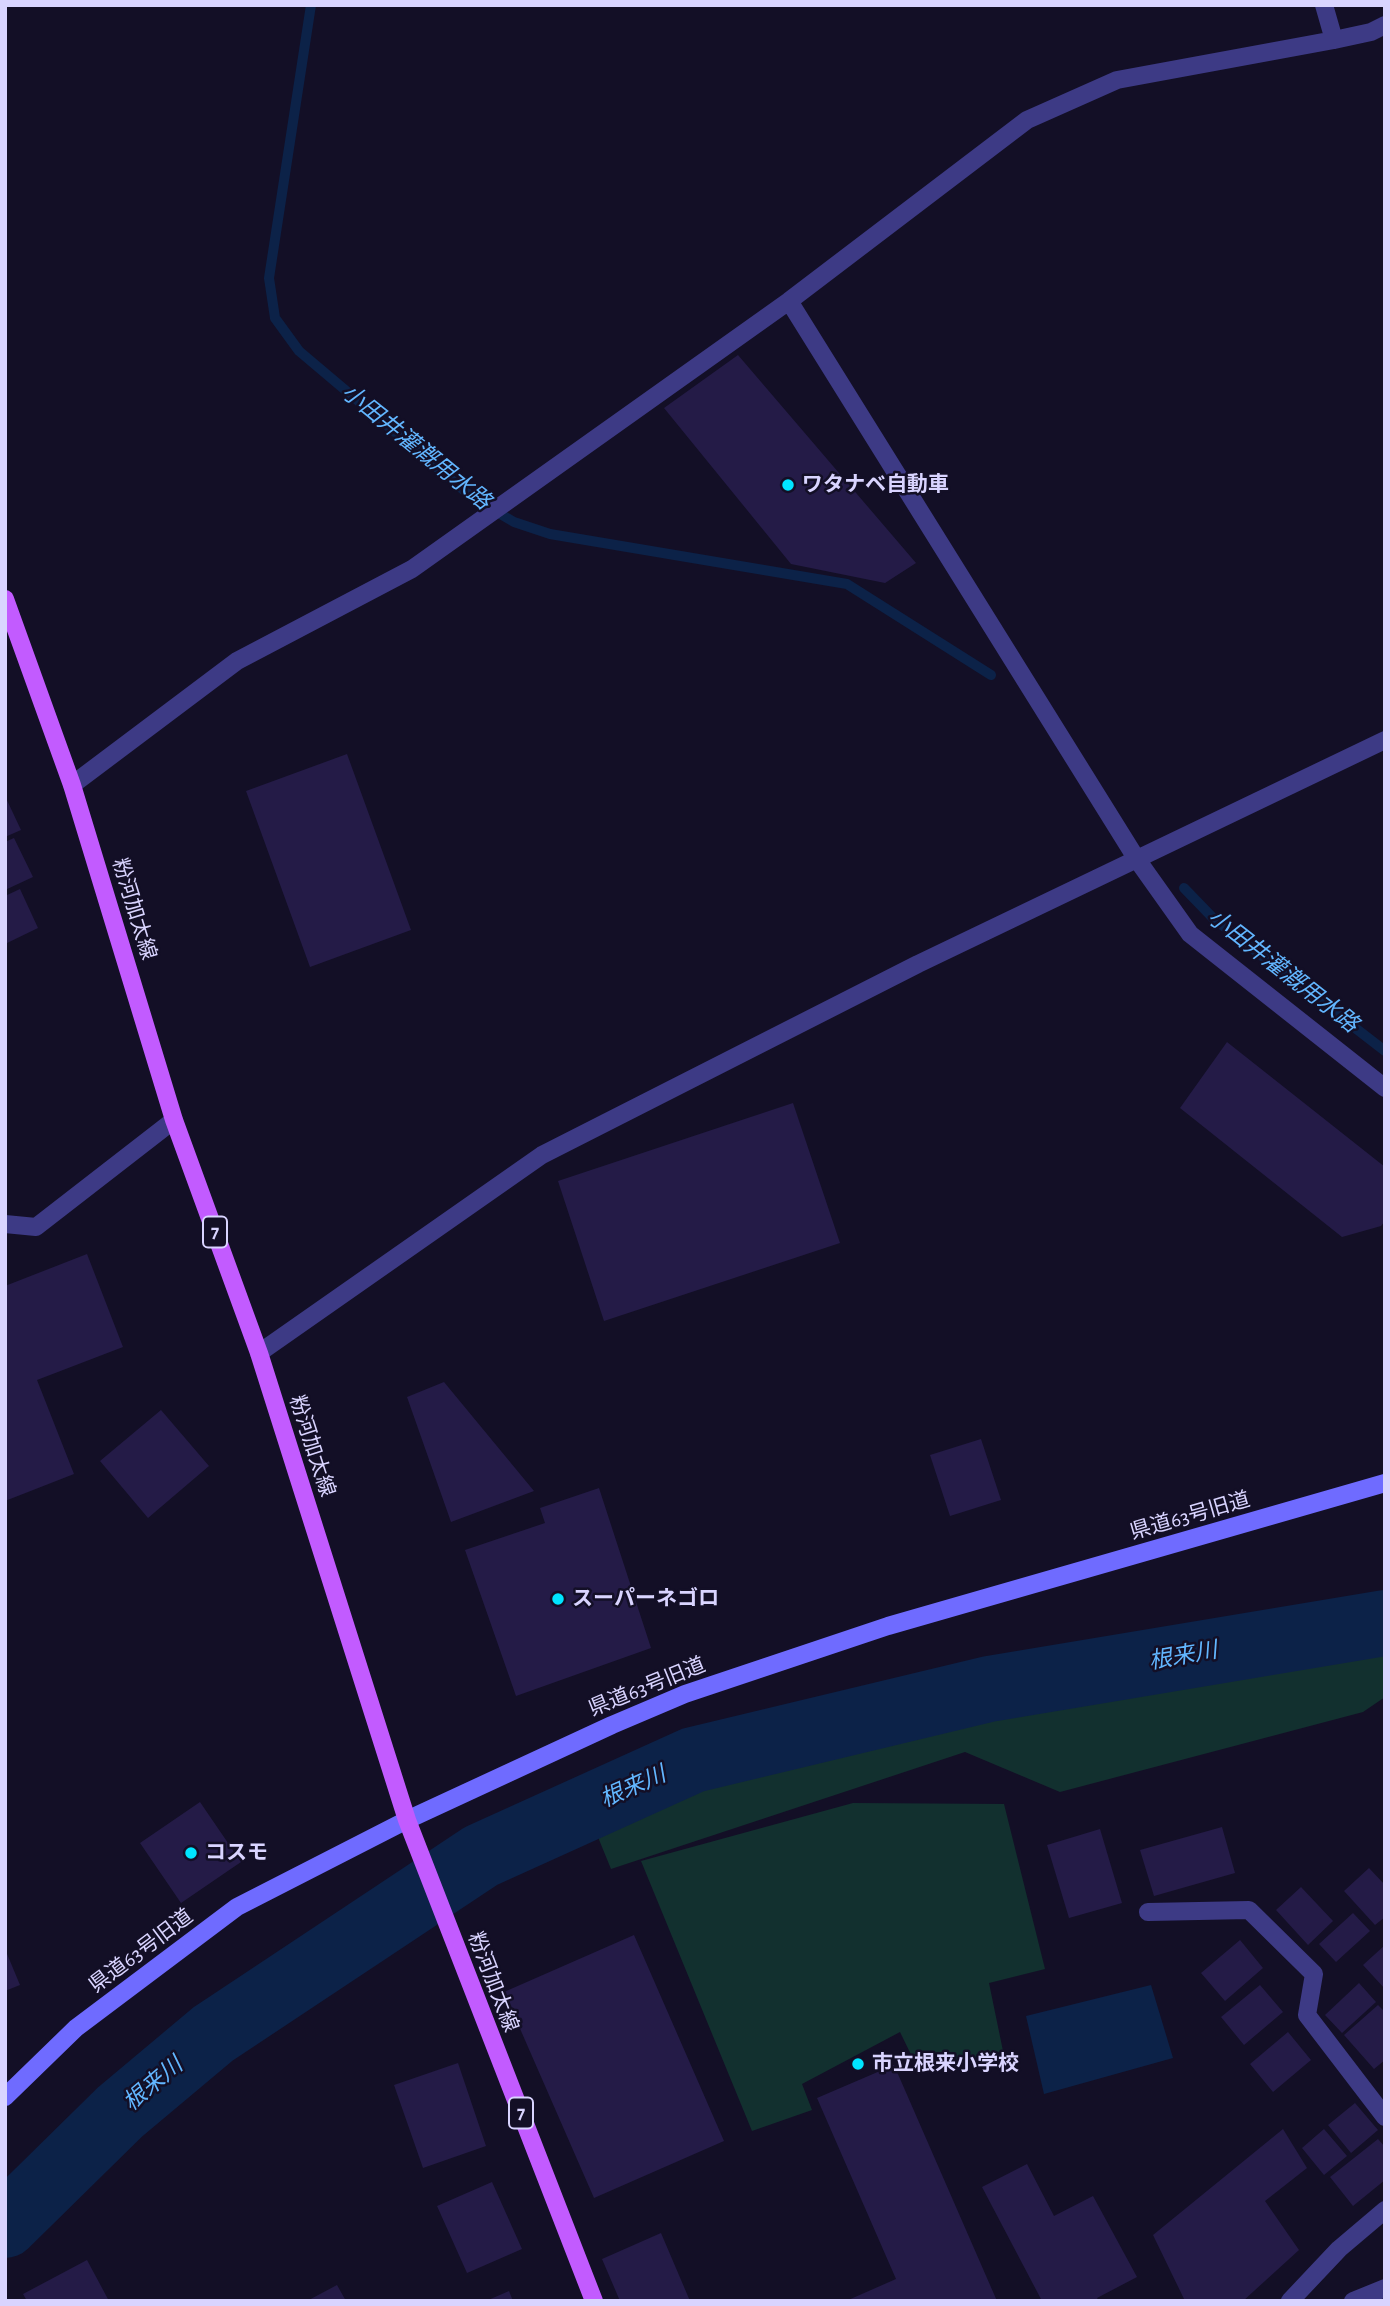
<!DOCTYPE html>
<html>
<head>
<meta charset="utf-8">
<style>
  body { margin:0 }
  #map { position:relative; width:1390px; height:2306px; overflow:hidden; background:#130f26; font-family:"Alegreya Sans",sans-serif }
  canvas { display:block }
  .frame { position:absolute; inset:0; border:7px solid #d9d4ff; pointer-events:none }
</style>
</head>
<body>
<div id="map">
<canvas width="1390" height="2306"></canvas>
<div class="frame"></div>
</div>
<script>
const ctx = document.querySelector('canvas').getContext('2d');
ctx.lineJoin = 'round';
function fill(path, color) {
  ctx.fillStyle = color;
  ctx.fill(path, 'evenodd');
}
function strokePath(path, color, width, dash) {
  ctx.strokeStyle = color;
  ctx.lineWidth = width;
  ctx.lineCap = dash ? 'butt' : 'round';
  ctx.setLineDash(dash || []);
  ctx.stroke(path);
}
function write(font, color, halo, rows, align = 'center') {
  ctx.font = font + ' "Alegreya Sans","Noto Sans JP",sans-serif';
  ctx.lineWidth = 5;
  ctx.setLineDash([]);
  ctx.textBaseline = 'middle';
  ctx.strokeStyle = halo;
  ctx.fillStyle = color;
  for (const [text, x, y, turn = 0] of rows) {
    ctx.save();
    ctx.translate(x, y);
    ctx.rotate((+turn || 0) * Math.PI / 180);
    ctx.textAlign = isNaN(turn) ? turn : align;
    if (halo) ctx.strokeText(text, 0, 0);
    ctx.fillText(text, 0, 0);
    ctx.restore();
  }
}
fill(new Path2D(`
  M1385 1603V1697L1363 1712 1060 1792 965 1752 611 1869 591 1820 725 1763 1010 1704 1231 1678 1356 1652Z
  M853 1803 1004 1804 1045 1969 989 1983 1003 2051 920 2073 900 2032 802 2084 812 2110 752 2131 641 1861Z`), '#12302f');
fill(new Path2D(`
  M1151 1985 1173 2058 1044 2094 1026 2016Z`), '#0c2248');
strokePath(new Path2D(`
  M311 5 269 278 275 318 299 351 473 498 514 522 550 534 847 584 991 675
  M1184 888 1213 918 1385 1051`), '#0c2248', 10);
strokePath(new Path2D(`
  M5 2225 120 2112 213 2034 481 1856 693 1760 989 1689 1385 1623`), '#0c2248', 66);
fill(new Path2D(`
  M738 355 916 563 885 583 791 564 664 408Z
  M347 754 411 930 310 967 246 791Z
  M5 796 21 830 5 837Z
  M14 838 33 877 5 890V842Z
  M20 889 38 928 5 944V896Z
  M1227 1042 1385 1167V1221L1381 1226 1342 1237 1180 1108Z
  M793 1103 840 1243 604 1321 558 1181Z
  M87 1254 123 1347 37 1380 74 1474 5 1501V1286Z
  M444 1382 534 1491 451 1522 407 1397Z
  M161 1410 209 1466 148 1518 100 1461Z
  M981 1439 1001 1500 950 1516 930 1455Z
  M599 1488 651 1648 516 1696 465 1550 545 1523 540 1508Z
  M200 1802 241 1862 181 1903 140 1843Z
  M1222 1827 1235 1873 1154 1896 1140 1850Z
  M1100 1829 1122 1903 1069 1918 1047 1845Z
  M1369 1868 1385 1885V1917L1375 1925 1344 1891Z
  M1301 1887 1333 1921 1308 1945 1276 1910Z
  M1353 1913 1370 1931 1336 1962 1319 1944Z
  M634 1935 724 2141 594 2198 504 1992Z
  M1240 1940 1263 1968 1225 2001 1201 1973Z
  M1385 1945V1989L1363 1965Z
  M5 1949 20 1985 5 1991Z
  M1359 1983 1376 2002 1342 2033 1325 2015Z
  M1260 1985 1283 2012 1244 2045 1221 2017Z
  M1378 2005 1385 2012V2060L1374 2069 1344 2035Z
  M1288 2032 1311 2060 1273 2092 1250 2064Z
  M458 2063 486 2146 423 2168 394 2085Z
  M894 2065 997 2301H846L896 2279 817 2098Z
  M1355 2103 1378 2130 1351 2153 1328 2125Z
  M1283 2129 1307 2168 1265 2201 1299 2250 1243 2301H1185L1153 2235Z
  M1324 2129 1347 2156 1324 2175 1302 2148Z
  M1378 2139 1385 2147V2180L1353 2206 1330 2177Z
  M1027 2164 1054 2216 1093 2196 1137 2277 1097 2298 1099 2301H1042L982 2187Z
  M492 2182 522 2249 467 2273 437 2206Z
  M661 2233 690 2301H620L602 2259Z
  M87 2260 109 2301H27L23 2294Z
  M337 2285 346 2301H307Z
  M509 2291 513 2301H486Z`), '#241b47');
strokePath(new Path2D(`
  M1324 5 1334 40
  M789 301 1136 858 1190 934 1385 1088
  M72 785 237 661 412 569 789 301 1027 120 1117 80 1334 40 1371 32 1385 25
  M5 1224 36 1227 174 1120
  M259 1353 542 1155 918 964 1385 740
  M1148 1912 1249 1910 1314 1974 1307 2015 1385 2117
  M1290 2301 1339 2249 1385 2210
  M1353 2301 1385 2288`), '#3d3a85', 18);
strokePath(new Path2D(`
  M5 2097 76 2028 237 1907 407 1820 612 1725 685 1694 888 1626 1385 1483`), '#6f6bff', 18);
strokePath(new Path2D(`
  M5 599 72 785 174 1120 259 1353 407 1820 594 2301`), '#c25bff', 18);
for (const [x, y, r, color] of [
  [788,485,7,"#00e5ff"],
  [558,1599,7,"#00e5ff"],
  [191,1853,7,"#00e5ff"],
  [858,2064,7,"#00e5ff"]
]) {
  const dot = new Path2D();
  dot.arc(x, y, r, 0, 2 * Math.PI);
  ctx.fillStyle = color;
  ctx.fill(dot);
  strokePath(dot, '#130f26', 2.5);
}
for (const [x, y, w] of [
  [215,1232,24],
  [521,2113,24]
]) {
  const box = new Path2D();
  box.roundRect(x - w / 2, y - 15.5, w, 31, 5);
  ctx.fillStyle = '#130f26';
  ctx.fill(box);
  strokePath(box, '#d9d4ff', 2);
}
write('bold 19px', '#d9d4ff', null, [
  ["7",215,1232],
  ["7",521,2113]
]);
write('bold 21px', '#d9d4ff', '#130f26', [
  ["ワタナベ自動車",802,485],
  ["スーパーネゴロ",572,1599],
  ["コスモ",205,1853],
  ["市立根来小学校",872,2064]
], 'left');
write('21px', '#d9d4ff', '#130f26', [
  ["粉河加太線",134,909,73],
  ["粉河加太線",312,1446,72],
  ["県道63号旧道",1190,1516,-16],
  ["県道63号旧道",647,1687,-22],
  ["県道63号旧道",141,1951,-37],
  ["粉河加太線",493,1982,69]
]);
write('italic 23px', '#62b6ff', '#130f26', [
  ["小田井灌漑用水路",416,447,39],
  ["小田井灌漑用水路",1283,971,38],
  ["根来川",1183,1656,-10],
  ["根来川",633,1787,-24],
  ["根来川",153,2084,-40]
]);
</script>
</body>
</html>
